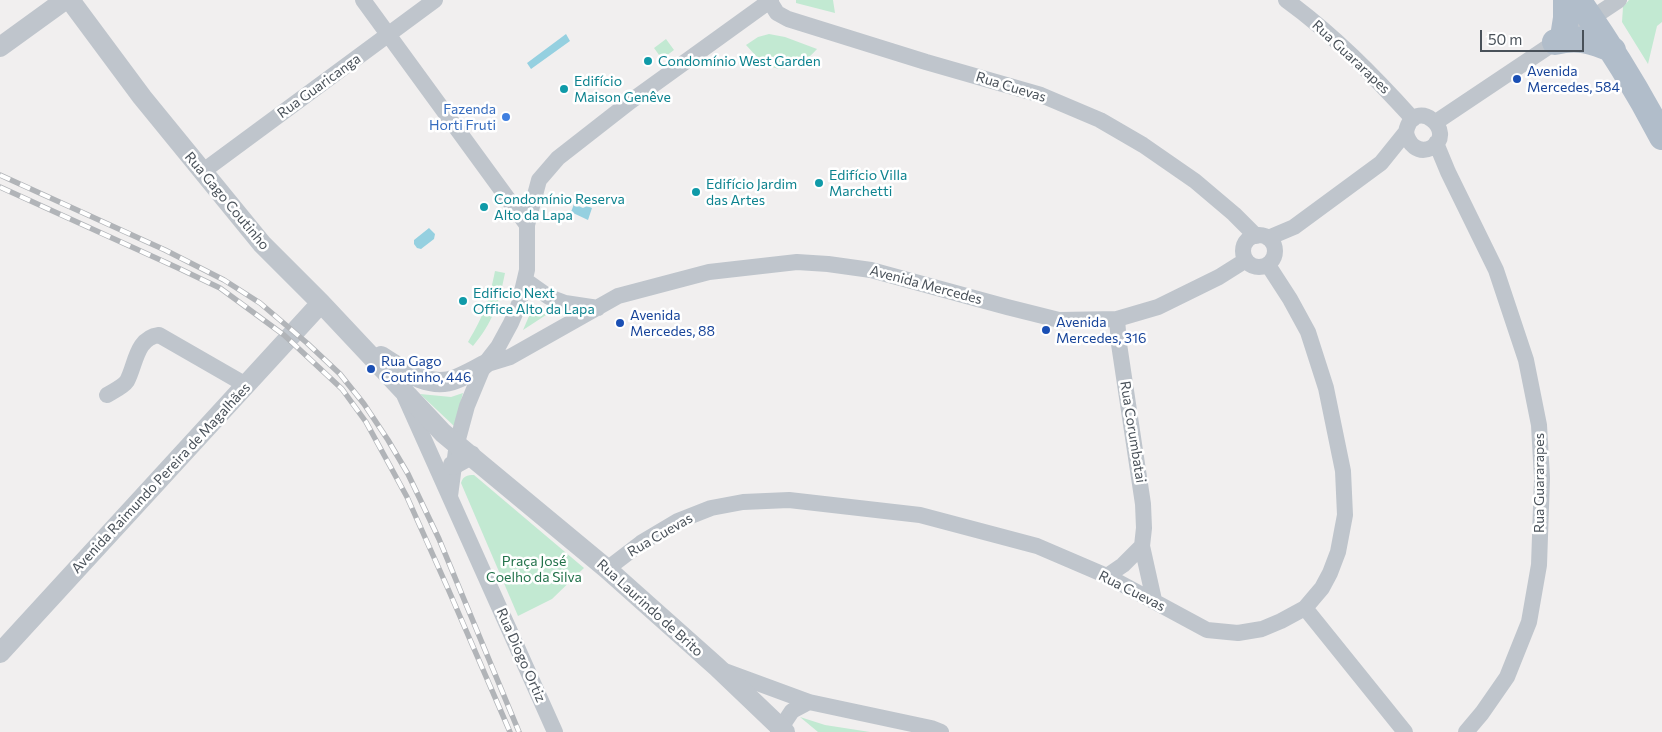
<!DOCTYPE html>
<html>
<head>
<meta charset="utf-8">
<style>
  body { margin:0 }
  #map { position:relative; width:1662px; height:732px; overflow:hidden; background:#f1efef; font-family:Commissioner,sans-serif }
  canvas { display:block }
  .scale { position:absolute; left:1480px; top:30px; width:104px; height:22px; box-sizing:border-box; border:2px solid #495159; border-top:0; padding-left:6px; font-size:15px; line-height:18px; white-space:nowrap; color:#495159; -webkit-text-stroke:4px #fff; paint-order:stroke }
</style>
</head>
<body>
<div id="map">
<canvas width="1662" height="732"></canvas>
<div class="scale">50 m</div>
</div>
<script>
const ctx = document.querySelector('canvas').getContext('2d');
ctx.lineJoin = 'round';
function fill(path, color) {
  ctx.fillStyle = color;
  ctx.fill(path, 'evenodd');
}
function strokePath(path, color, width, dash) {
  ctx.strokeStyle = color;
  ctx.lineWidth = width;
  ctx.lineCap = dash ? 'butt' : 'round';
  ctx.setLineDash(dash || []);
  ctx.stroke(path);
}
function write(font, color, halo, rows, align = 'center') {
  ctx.font = font + ' Commissioner,sans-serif';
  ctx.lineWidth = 5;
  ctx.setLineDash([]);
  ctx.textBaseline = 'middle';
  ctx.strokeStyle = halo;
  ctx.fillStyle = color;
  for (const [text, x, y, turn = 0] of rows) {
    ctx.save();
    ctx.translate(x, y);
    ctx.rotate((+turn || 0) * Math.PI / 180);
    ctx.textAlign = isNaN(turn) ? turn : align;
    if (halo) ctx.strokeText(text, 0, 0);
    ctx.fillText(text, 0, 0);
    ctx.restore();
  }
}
fill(new Path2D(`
  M796 0H833L835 13 796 3Z
  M1629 0H1662V22L1657 26 1648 64 1622 22 1623 7Z
  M769 34 785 37 817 49C803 65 783 76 764 63 757 58 752 51 746 45L758 37Z
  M666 39 674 50 662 59 654 48Z
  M495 271 505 273C499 303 493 322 473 346L468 342C484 315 489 301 495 271Z
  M533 307 546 315 523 330Z
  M463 393 454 426 420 394 451 397Z
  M474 475 584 568 552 599 518 616 461 483C463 476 467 475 474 475Z
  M800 717 825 725 870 732H818Z`), '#c2e9d2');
fill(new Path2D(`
  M566 34 570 41 531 69 527 63Z
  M574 204 583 208 587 206 592 208 588 220 571 212Z
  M429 228 435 234 434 239 421 249 417 248 414 244V240Z`), '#95d0e0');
strokePath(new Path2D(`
  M363 0 527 225
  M769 0 777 13 788 19 926 62 1041 95 1100 120 1143 145 1195 181 1234 214 1256 236
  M1286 0C1333 34 1374 76 1413 119
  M1583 24 1619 0
  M1436 122 1563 37
  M1436 143 1448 172 1496 270 1526 360 1539 425 1542 478 1539 565 1529 622 1507 677 1482 713 1466 732
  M202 172 435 0
  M1243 251a16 16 0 1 1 32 0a16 16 0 1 1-32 0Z
  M1268 238 1294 227 1381 163 1406 132C1414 94 1459 132 1431 148 1418 154 1408 144 1406 132
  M525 280 549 297 565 303 598 308
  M1117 319 1119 344 1143 504 1144 528 1142 546 1154 600
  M484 365 510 357 618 296 709 272 797 262 828 264 871 270 1007 307 1059 320 1117 319 1158 307 1219 277 1246 260
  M107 395C113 391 123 387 127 381 136 364 136 338 159 335L246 385
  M405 397 555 732
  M450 496 457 443 467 406 484 365 498 347 511 323 519 304 527 270V225L539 180 558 158 631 101 771 0
  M607 569 641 543 678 521 711 508 743 502 789 500 920 515 1037 546 1107 576 1207 630 1238 633 1262 629 1281 621 1305 608 1322 588 1330 573 1338 552 1345 515 1343 471 1326 388 1308 332 1290 299 1268 265
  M1107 576 1123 565 1142 546
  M1305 608 1405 732
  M722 670 809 702 931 728 941 732
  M778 732 792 711 809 702`), '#bfc5cc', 16);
strokePath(new Path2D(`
  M70 0 142 97 262 244 321 303 429 418 443 433 607 569 717 667 785 732
  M0 47 65 0
  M381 356C403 370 429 390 456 379 466 375 475 370 484 365
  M453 465 471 455
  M0 653 321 303`), '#bfc5cc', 20);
strokePath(new Path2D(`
  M1578 0C1609 44 1637 89 1662 137
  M1563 37 1566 18V0
  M1555 42C1577 36 1593 41 1613 50`), '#b1bdca', 26);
const rail = new Path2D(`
  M0 175 165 250 224 280 260 303 307 343 340 374 364 404 388 440 408 474 439 539 519 732
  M0 187 178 268 220 288 284 335 342 389 366 422 407 497 449 591 510 732`);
strokePath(rail, '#b1b4b8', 5.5);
strokePath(rail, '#fff', 4, [11]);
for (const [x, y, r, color] of [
  [648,61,5,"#0f9aa8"],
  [1517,79,5,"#1a4fb4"],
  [564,89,5,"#0f9aa8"],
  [506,117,5,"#3f7fe0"],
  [819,183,5,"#0f9aa8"],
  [696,192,5,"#0f9aa8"],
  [484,207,5,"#0f9aa8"],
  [463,301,5,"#0f9aa8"],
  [620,323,5,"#1a4fb4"],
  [1046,330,5,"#1a4fb4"],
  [371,369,5,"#1a4fb4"]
]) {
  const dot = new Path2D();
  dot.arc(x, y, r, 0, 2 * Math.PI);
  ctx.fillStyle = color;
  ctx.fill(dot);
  strokePath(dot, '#fff', 2);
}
write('14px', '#495159', '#fff', [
  ["Rua Guararapes",1351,57,43],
  ["Rua Guaricanga",319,86,-36],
  ["Rua Cuevas",1011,87,17],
  ["Rua Gago Coutinho",227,201,50],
  ["Avenida Mercedes",926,285,15],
  ["Rua Corumbatai",1133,432,81],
  ["Avenida Raimundo Pereira de Magalhães",161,478,-47],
  ["Rua Guararapes",1539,483,-90],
  ["Rua Cuevas",660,535,-30],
  ["Rua Cuevas",1132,591,27],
  ["Rua Laurindo de Brito",650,608,42],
  ["Rua Diogo Ortiz",521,655,66]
]);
write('14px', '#0d838f', '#fff', [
  ["Condomínio West Garden",658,61],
  ["Edifício",574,81],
  ["Maison Genêve",574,97],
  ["Edifício Villa",829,175],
  ["Marchetti",829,191],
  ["Edifício Jardim",706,184],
  ["das Artes",706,200],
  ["Condomínio Reserva",494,199],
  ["Alto da Lapa",494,215],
  ["Edificio Next",473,293],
  ["Office Alto da Lapa",473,309]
], 'left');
write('14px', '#164399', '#fff', [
  ["Avenida",1527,71],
  ["Mercedes, 584",1527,87],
  ["Avenida",630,315],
  ["Mercedes, 88",630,331],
  ["Avenida",1056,322],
  ["Mercedes, 316",1056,338],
  ["Rua Gago",381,361],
  ["Coutinho, 446",381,377]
], 'left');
write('14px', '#366cbe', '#fff', [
  ["Fazenda",496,109],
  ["Horti Fruti",496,125]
], 'right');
write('14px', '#23724b', '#fff', [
  ["Praça José",534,561],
  ["Coelho da Silva",534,577]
]);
</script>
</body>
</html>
